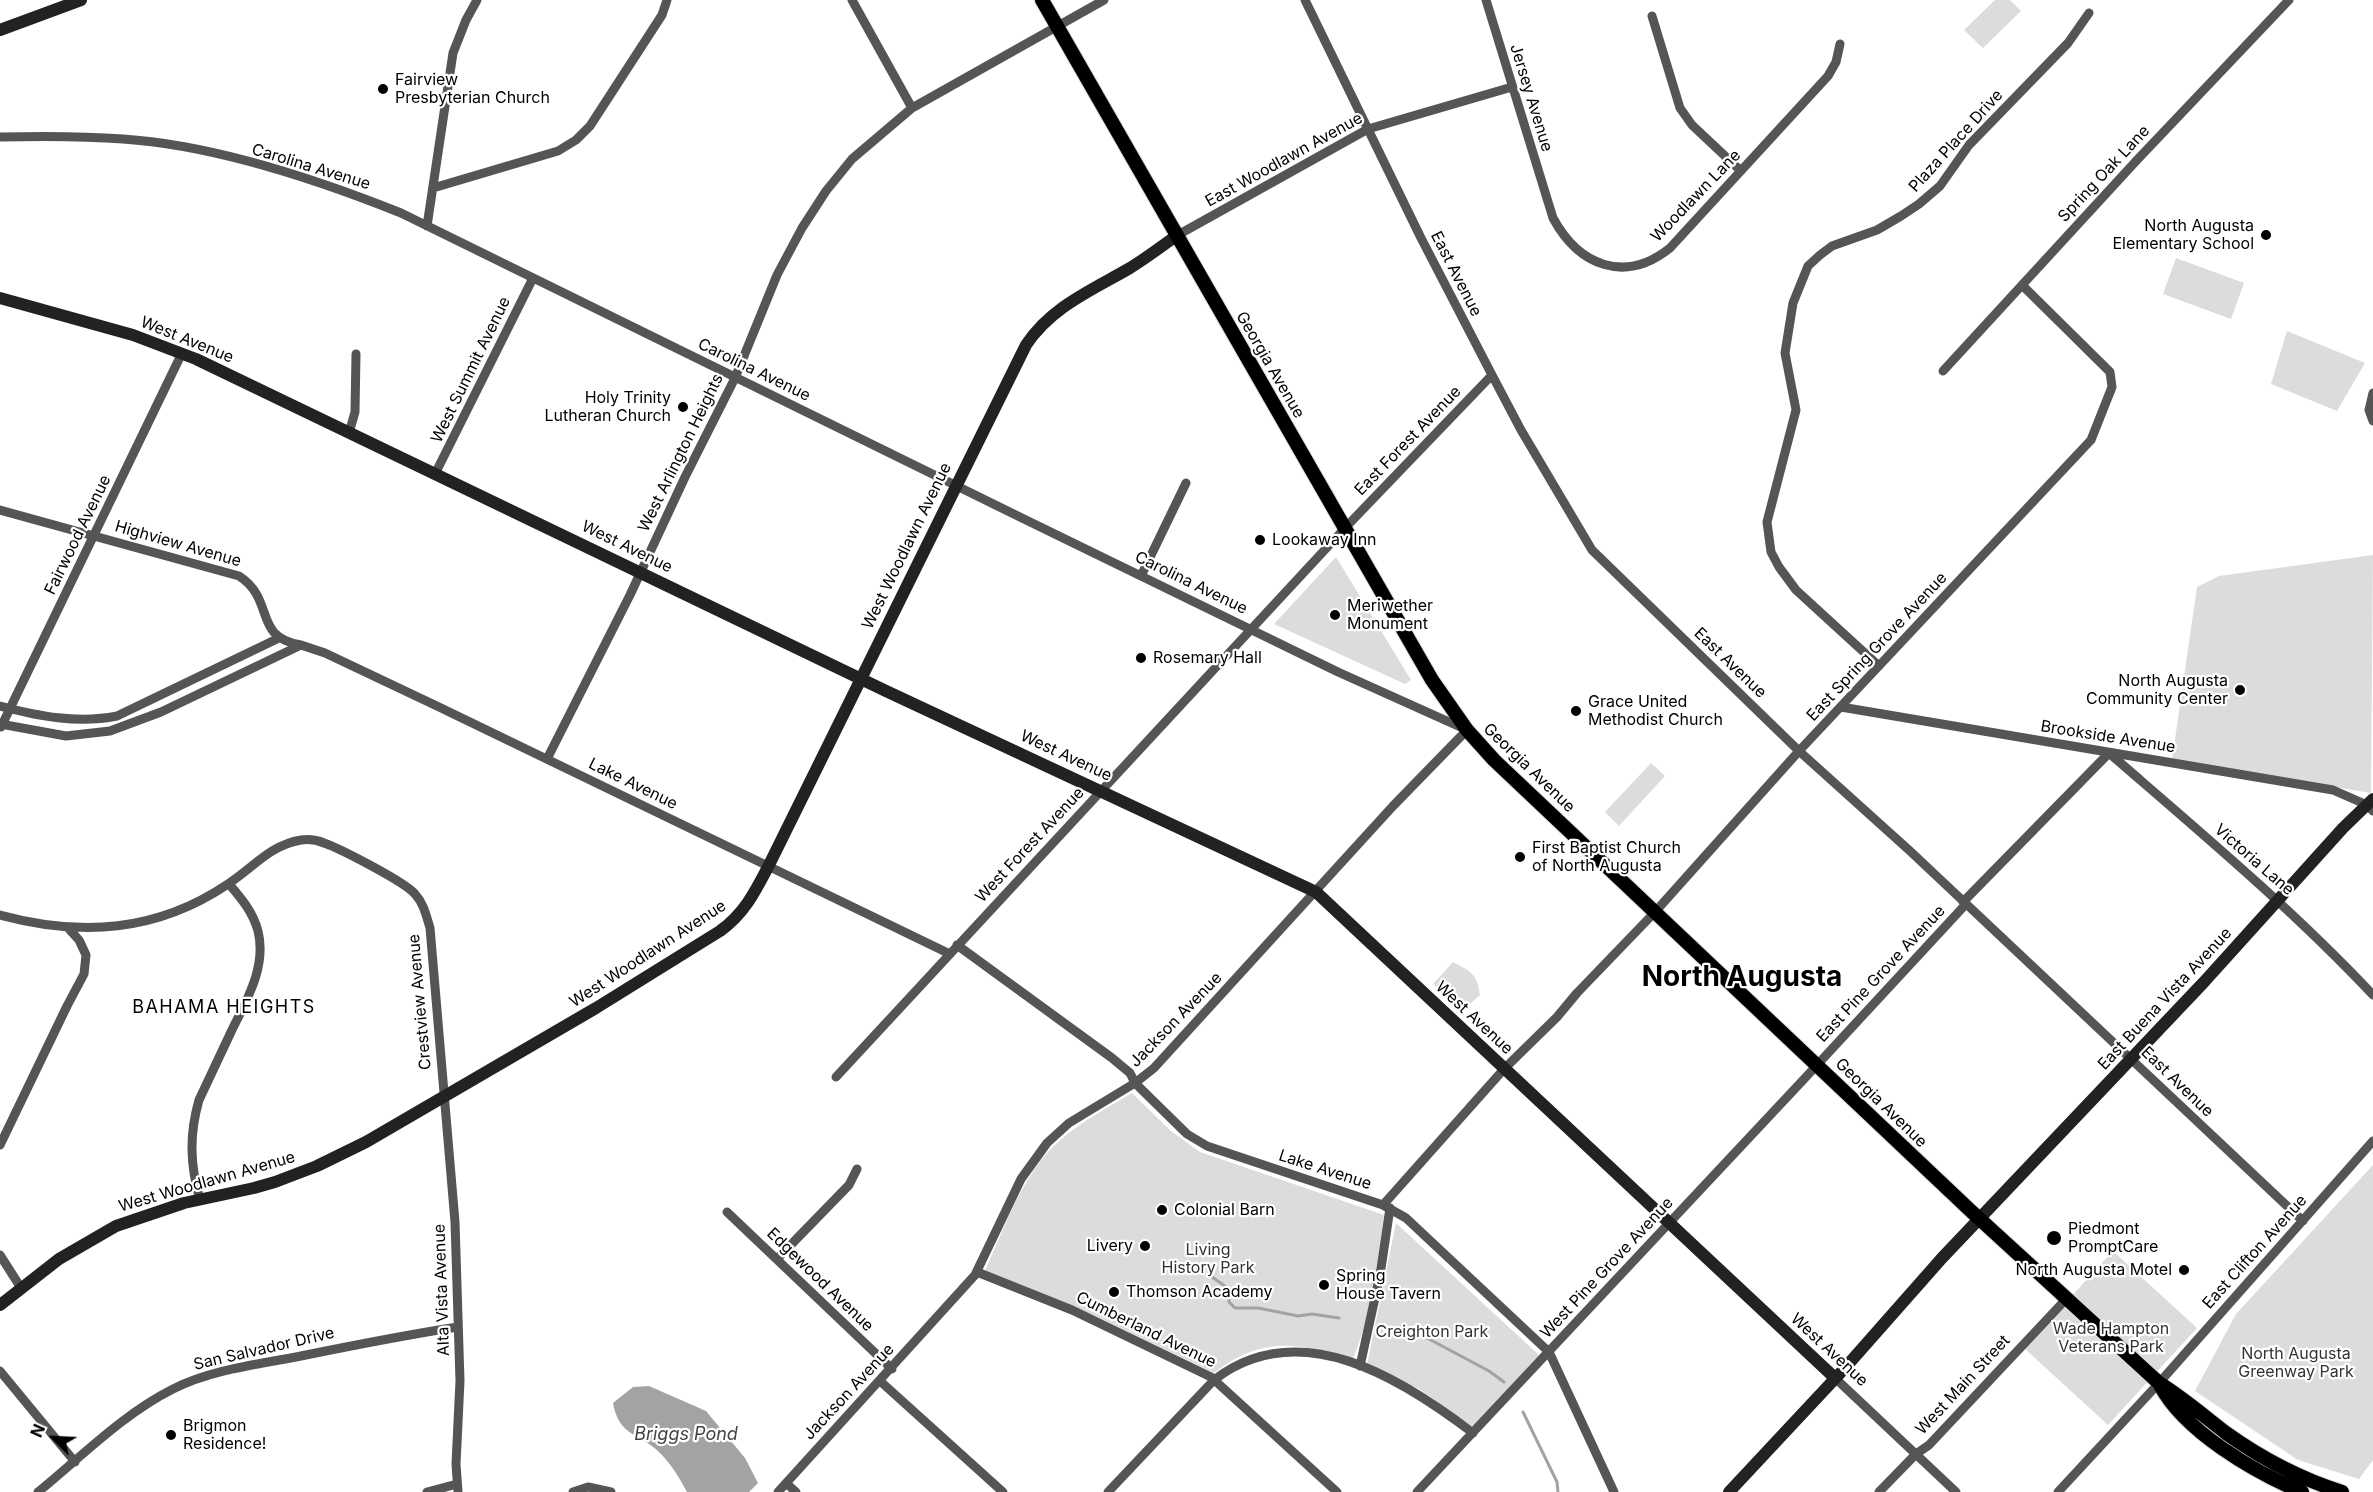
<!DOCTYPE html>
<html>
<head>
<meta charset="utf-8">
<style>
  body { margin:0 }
  #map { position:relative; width:2373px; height:1492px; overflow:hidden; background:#fff; font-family:Inter,sans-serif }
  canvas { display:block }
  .north { position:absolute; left:24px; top:1408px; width:60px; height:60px; -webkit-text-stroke:4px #fff; paint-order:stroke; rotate:294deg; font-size:16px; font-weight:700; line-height:24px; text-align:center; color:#000 }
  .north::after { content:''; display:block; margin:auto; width:21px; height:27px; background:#000; clip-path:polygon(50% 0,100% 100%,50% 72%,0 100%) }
</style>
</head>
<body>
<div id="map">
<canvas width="2373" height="1492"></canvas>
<div class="north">N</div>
</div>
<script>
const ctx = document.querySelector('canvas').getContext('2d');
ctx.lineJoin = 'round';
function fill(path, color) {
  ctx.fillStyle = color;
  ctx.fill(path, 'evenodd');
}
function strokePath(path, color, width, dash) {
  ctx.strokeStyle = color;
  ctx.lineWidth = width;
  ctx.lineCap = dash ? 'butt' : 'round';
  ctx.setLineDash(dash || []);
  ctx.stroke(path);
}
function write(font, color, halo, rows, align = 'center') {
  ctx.font = font + ' Inter,sans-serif';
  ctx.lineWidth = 4.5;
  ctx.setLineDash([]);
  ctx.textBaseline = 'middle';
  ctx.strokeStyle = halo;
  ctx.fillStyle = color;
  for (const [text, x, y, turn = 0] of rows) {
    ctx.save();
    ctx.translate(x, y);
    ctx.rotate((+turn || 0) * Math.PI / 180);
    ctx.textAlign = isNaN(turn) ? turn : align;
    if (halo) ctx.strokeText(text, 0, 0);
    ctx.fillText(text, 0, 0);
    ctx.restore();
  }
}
fill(new Path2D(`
  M1995 0H2010L2021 11 1983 48 1964 30Z
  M2176 258 2244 283 2231 319 2163 294Z
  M2287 331 2365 363 2337 411 2271 384Z
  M2373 555 2371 793 2172 760 2197 587 2219 576Z
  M1336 557 1411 680 1405 684 1274 624Z
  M1651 763 1665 776 1619 826 1605 812Z
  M1453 962C1472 972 1477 974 1480 995L1462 1011 1433 984Z
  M1132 1093 1171 1131 1200 1152 1384 1215C1377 1262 1372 1314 1353 1359 1298 1343 1263 1335 1214 1373L1100 1318 985 1271C1002 1233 1017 1191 1042 1159 1066 1129 1101 1112 1132 1093Z
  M2373 1165V1460L2359 1479 2298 1460 2195 1391 2236 1314Z
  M1396 1223 1539 1355 1473 1427 1421 1390 1367 1365Z
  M2113 1251 2197 1328 2108 1425 2024 1348Z`), '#dcdcdc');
fill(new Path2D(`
  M649 1386 706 1411 745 1458 758 1483 749 1492H687C679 1477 671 1464 660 1453 639 1432 619 1437 613 1403L633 1387Z`), '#a3a3a3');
strokePath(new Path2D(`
  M1212 1277 1229 1289V1302L1235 1308H1258L1298 1316 1312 1314 1339 1318
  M1385 1329 1427 1338 1489 1371 1504 1382
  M1523 1412 1557 1482 1558 1492`), '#a3a3a3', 3);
const primary = new Path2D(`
  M1042 0 1432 680 1467 730 1494 760 1972 1212 2159 1383C2183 1398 2204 1416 2226 1433 2261 1458 2301 1479 2342 1492
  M2160 1385C2184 1431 2254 1472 2302 1492`);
strokePath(primary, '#dbdbdb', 16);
strokePath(new Path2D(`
  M852 0 912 108
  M1305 0 1421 238 1492 375 1521 430 1592 550 1799 751 1910 851 2303 1221
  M1486 0 1553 218C1579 266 1625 284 1670 248L1828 76 1836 62 1840 44
  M1652 16 1680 108 1692 125 1741 171
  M0 137C41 136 83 136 123 139 215 145 316 179 401 213L1024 519 1338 672 1467 730 1393 806 1154 1068 1135 1083 1069 1123 1047 1143 1021 1179 975 1275 778 1492
  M433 188 558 151 576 140 590 126 662 15 667 0
  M427 226 453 53 466 20 477 0
  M1176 236 1368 129 1512 87
  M1943 371 2137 160 2289 0
  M2373 393 2369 410 2373 421
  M349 433 355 412 356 354
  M435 474 533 278
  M0 510 239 576C276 600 252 637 301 645
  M1141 576 1186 483
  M1879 666 1796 590 1779 567 1771 552 1767 522 1796 410 1785 353 1793 303 1808 266 1820 255 1832 246 1877 230 1901 216 1919 204 1940 186 1969 145 2068 43 2089 13
  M0 706C39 716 77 724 117 716L279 638
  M1841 707 2333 790 2367 805 2373 811
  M0 724 66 736 110 731 161 712 301 645 325 653 439 707 950 954
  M1 727 182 353
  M547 759 630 595 685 477 735 378 777 275 802 228 826 191 852 159 912 108 1104 0
  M1963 902 2109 753C2199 831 2291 908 2373 995
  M0 915C81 937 157 932 228 884 253 868 270 845 301 840 309 839 317 840 324 843 341 849 405 882 415 894 424 904 426 915 430 928L455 1222 460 1381 456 1464 458 1492
  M957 945 1112 1058 1130 1073 1135 1083 1187 1134 1207 1146 1383 1205 1406 1218 1549 1352 1614 1492
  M836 1077 1345 528 1492 375
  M0 1145 67 1006 84 974 86 955 79 940 68 928
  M200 1200C190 1165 189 1135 199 1100 210 1077 220 1055 231 1032 246 1001 267 967 258 931 253 912 241 898 229 884
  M1383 1205 1504 1069 1557 1017 1577 993 1655 912 1799 751 2091 440 2112 387 2110 372 2022 285
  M727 1212 892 1369
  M0 1255 21 1288
  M777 1259 849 1185 857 1169
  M977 1272 1072 1310 1211 1377 1337 1492
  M1360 1366 1380 1275 1390 1208
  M0 1371 75 1462
  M1835 1378 1956 1492
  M880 1381 1003 1492
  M786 1483 796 1492
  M38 1492C81 1457 123 1414 173 1389 211 1370 254 1365 296 1357 350 1346 404 1335 458 1327
  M427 1492 457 1484
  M573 1492 588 1487 611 1492
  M1108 1492 1214 1380C1299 1314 1401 1378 1473 1433
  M1417 1492 1805 1078 1966 904
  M1879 1492 1916 1454 1929 1445 2068 1297
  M2058 1492 2159 1383 2373 1141`), '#555', 9);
strokePath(new Path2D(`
  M0 30 81 0
  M0 298 133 335 196 359 886 691 1316 892 1835 1378
  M0 1305 59 1259 116 1226 184 1203 254 1188 275 1182 317 1166 366 1142 596 1008 720 931C744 914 755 892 768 867L1026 345C1051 307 1092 290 1130 268 1146 258 1161 247 1176 236
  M1729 1492 1844 1369 1942 1258 2204 982 2343 828 2373 799`), '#222', 12);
strokePath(primary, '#000', 14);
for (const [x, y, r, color] of [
  [383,89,6,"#000"],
  [2266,235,6,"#000"],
  [683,407,6,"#000"],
  [1260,540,6,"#000"],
  [1335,615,6,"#000"],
  [1141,658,6,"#000"],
  [2240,690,6,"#000"],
  [1576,711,6,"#000"],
  [1520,857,6,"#000"],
  [1162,1210,6,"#000"],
  [2054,1238,8,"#000"],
  [1145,1246,6,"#000"],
  [2184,1270,6,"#000"],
  [1324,1285,6,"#000"],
  [1114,1292,6,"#000"],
  [171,1435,6,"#000"]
]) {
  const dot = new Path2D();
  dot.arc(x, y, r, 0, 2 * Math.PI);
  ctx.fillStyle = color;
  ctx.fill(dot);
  strokePath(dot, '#fff', 2);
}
write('16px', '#000', '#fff', [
  ["Fairview",395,80],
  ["Presbyterian Church",395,98],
  ["North Augusta",2254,226,"right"],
  ["Elementary School",2254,244,"right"],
  ["Holy Trinity",671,398,"right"],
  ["Lutheran Church",671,416,"right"],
  ["Lookaway Inn",1272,540],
  ["Meriwether",1347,606],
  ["Monument",1347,624],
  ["Rosemary Hall",1153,658],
  ["North Augusta",2228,681,"right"],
  ["Community Center",2228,699,"right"],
  ["Grace United",1588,702],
  ["Methodist Church",1588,720],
  ["First Baptist Church",1532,848],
  ["of North Augusta",1532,866],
  ["Colonial Barn",1174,1210],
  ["Piedmont",2068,1229],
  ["PromptCare",2068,1247],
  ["Livery",1133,1246,"right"],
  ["North Augusta Motel",2172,1270,"right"],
  ["Spring",1336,1276],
  ["House Tavern",1336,1294],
  ["Thomson Academy",1126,1292],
  ["Brigmon",183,1426],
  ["Residence!",183,1444]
], 'left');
write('16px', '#000', '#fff', [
  ["Jersey Avenue",1531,98,73],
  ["Plaza Place Drive",1956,141,-48],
  ["East Woodlawn Avenue",1284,160,-29],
  ["Carolina Avenue",311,167,17],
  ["Spring Oak Lane",2104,174,-47],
  ["Woodlawn Lane",1696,196,-46],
  ["East Avenue",1456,274,63],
  ["West Avenue",187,340,22],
  ["Georgia Avenue",1270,365,60],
  ["West Summit Avenue",471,370,-64],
  ["Carolina Avenue",754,370,26],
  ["East Forest Avenue",1408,441,-46],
  ["West Arlington Heights",681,453,-64],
  ["Fairwood Avenue",78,535,-64],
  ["Highview Avenue",178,544,16],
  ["West Woodlawn Avenue",907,546,-64],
  ["West Avenue",627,547,26],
  ["Carolina Avenue",1191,583,26],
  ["East Spring Grove Avenue",1877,647,-47],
  ["East Avenue",1730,663,44],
  ["Brookside Avenue",2108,737,9],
  ["West Avenue",1066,756,25],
  ["Georgia Avenue",1529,768,44],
  ["Lake Avenue",633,784,26],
  ["West Forest Avenue",1030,845,-47],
  ["Victoria Lane",2254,860,41],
  ["West Woodlawn Avenue",648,954,-33],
  ["East Pine Grove Avenue",1881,974,-47],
  ["East Buena Vista Avenue",2165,999,-47],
  ["Crestview Avenue",420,1002,-95],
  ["West Avenue",1474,1018,43],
  ["Jackson Avenue",1176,1020,-46],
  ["East Avenue",2177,1082,44],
  ["Georgia Avenue",1881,1103,44],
  ["Lake Avenue",1325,1170,18],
  ["West Woodlawn Avenue",207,1182,-16],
  ["East Clifton Avenue",2255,1252,-48],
  ["West Pine Grove Avenue",1607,1268,-47],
  ["Edgewood Avenue",820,1280,44],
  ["Alta Vista Avenue",442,1290,-92],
  ["Cumberland Avenue",1146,1330,26],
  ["San Salvador Drive",264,1349,-13],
  ["West Avenue",1829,1350,43],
  ["West Main Street",1963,1385,-47],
  ["Jackson Avenue",849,1392,-47]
]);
write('16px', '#333', '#fff', [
  ["Living",1208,1250],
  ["History Park",1208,1268],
  ["Wade Hampton",2111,1329],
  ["Veterans Park",2111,1347],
  ["Creighton Park",1432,1332],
  ["North Augusta",2296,1354],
  ["Greenway Park",2296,1372]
]);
ctx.letterSpacing = '1.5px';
write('18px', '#000', '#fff', [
  ["BAHAMA HEIGHTS",224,1008]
]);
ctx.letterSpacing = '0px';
write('italic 18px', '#444', '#fff', [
  ["Briggs Pond",686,1435]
]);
write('bold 28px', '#000', '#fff', [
  ["North Augusta",1742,978]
]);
</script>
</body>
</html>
